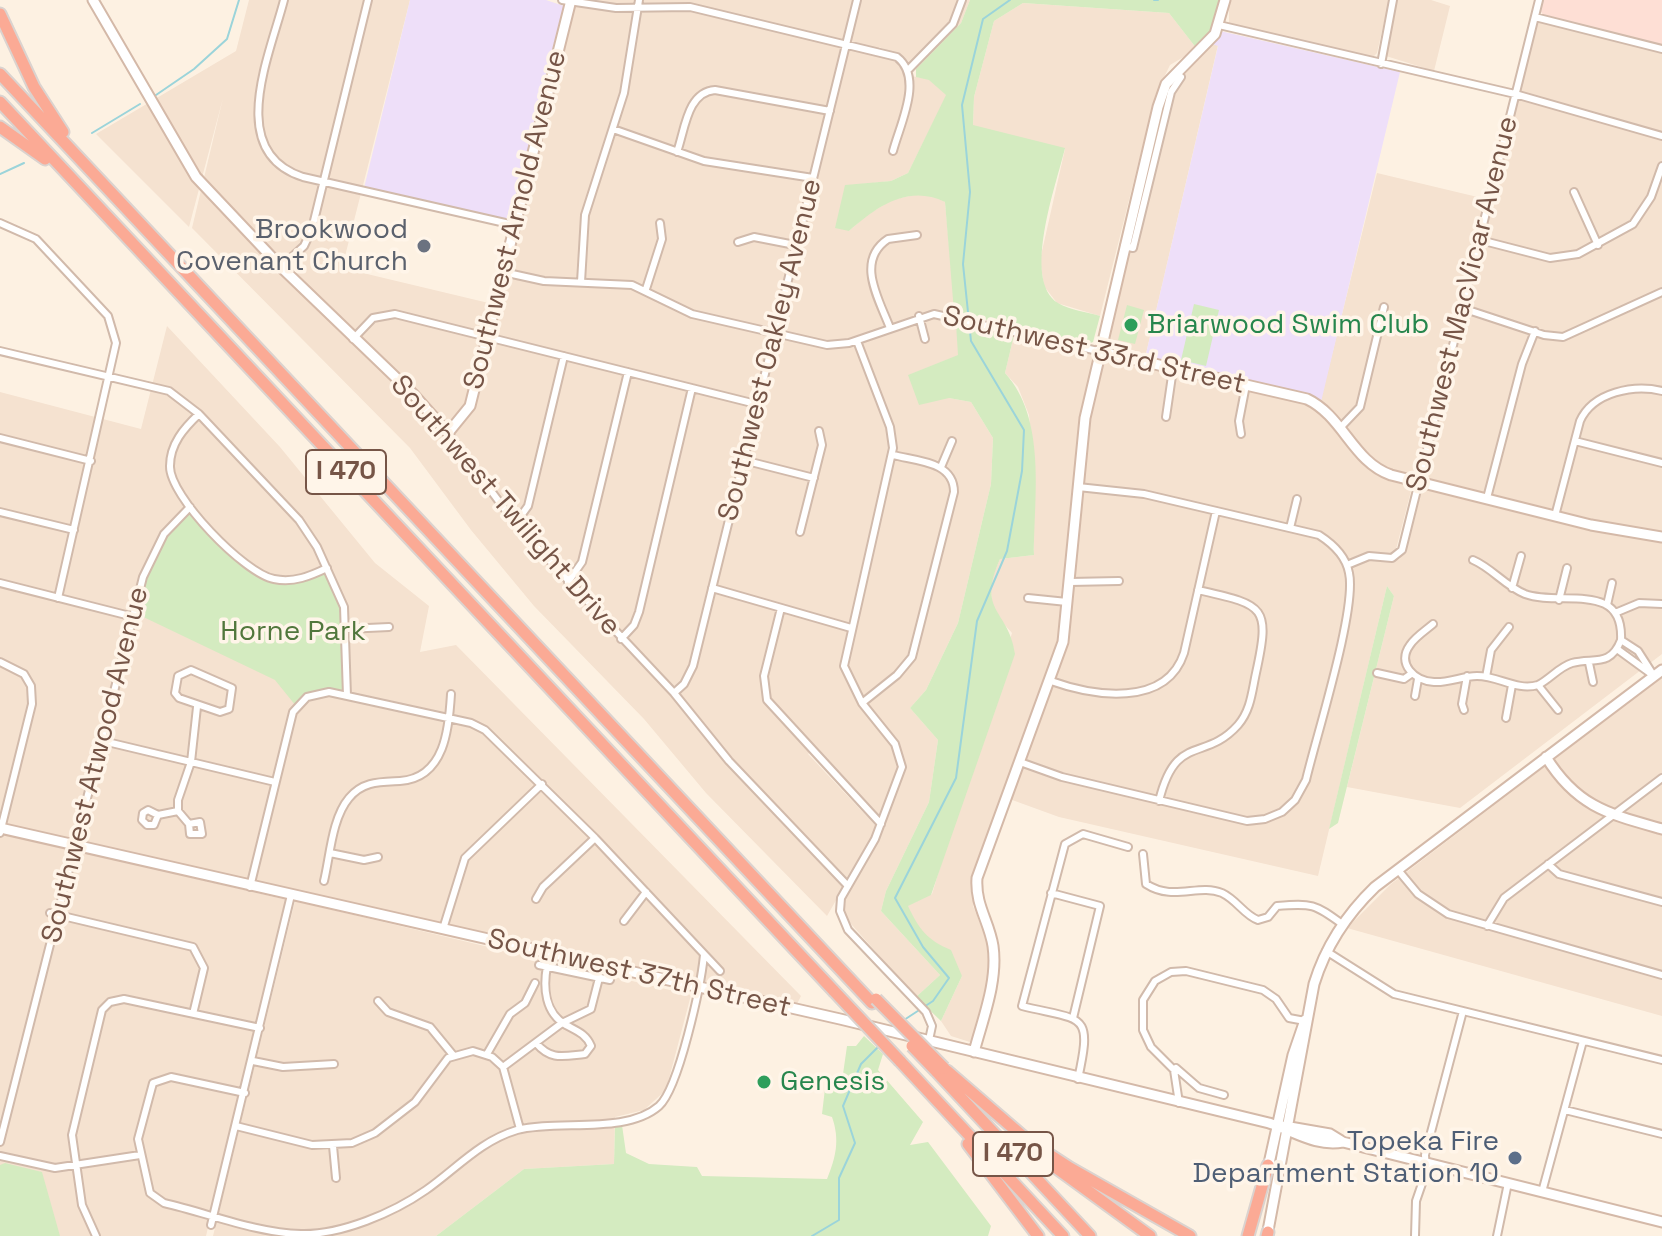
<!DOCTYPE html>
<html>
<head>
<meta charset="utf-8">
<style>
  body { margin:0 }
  canvas { display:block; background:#fdf1e2 }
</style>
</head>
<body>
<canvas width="1662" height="1236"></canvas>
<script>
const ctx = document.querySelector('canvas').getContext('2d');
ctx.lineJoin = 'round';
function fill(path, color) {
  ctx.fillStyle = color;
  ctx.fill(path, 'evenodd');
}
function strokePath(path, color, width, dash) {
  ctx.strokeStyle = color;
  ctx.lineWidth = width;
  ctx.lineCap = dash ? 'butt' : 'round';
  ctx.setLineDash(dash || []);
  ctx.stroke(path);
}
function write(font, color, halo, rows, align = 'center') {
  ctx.font = font + ' "Space Grotesk",sans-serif';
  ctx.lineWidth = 7;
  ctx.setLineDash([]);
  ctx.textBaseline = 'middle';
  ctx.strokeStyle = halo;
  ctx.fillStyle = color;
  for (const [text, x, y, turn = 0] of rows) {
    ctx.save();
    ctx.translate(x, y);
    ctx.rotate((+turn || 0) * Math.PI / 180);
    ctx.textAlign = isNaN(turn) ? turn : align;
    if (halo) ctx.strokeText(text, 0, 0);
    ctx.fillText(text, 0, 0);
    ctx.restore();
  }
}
fill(new Path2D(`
  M249 0H410L342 268 497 305 573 0H970L961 23 916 69 902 56 879 47 878 54 899 63 905 75 929 79 947 95 908 173 891 181 845 186 849 231 867 215 892 200 926 192 945 202 959 355 909 375 949 398 971 402 993 438 991 484 958 623 926 690 910 708 938 740 929 802 886 891 881 911 940 975 916 997 844 916 846 895 886 824 815 748 808 754 875 825 874 834 827 916 706 793 644 719 534 606 471 530 410 448 192 228 223 98 189 227 96 134 236 51Z
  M1229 0H1389L1377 53 1372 58 1229 24Z
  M1397 0H1431L1450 6 1434 71 1386 56Z
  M1023 3 1169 13 1197 49 1170 65 1155 96 1100 316 1057 303 1044 286 1040 260 1065 149 973 126 974 97 994 21Z
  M1542 22 1662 52V654L1460 808 1347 787 1394 596 1387 586 1318 876 1059 817 1004 797 974 882 973 906 990 948 989 974 973 1043 951 1036 941 1021 962 976 921 932 907 906 932 894 1012 633 993 612 990 582 1000 559 1034 555V462L1029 415 1018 387 1005 373 1014 335 1308 404 1318 411 1377 173 1486 199 1393 561 1400 559 1536 24Z
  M1212 44 1218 45 1145 358 1108 349 1106 342 1168 92 1178 74Z
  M167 326 280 447 375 563 429 606 420 652 456 645 801 996 796 1006 0 824V392L141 429Z
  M1662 677V1016L1347 928 1391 884Z
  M0 833 287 900 206 1236H60L0 1165Z
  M295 901 691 995 666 1090 644 1110 615 1117 614 1164 524 1169 436 1236H213Z`), '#f5e2d0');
fill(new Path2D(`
  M1543 0H1662V46L1543 15 1540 10Z`), '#fedfd5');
fill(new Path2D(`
  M410 0H546L564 6 510 220 364 188Z
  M1220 31 1400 72 1321 402 1145 358 1218 46 1212 44Z`), '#eedff9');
fill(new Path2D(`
  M970 0H1220L1213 26 1197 49 1169 13 1023 3 994 21 974 97 973 125 1065 148C1057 183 1021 280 1058 303 1070 310 1087 312 1100 316L1093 342 1088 344 954 312 945 202C909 184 877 206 849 231L835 228 845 185 891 181 908 173 946 95 929 80 916 77V69L961 23Z
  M1194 304 1219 310 1206 366 1181 360Z
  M1127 305 1144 310 1135 344 1118 340Z
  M956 324 1014 335 1005 373C1047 419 1034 497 1034 555L1000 559C976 613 1009 609 1015 654L931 895 908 906C919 929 927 940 951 950L962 976 941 1021 916 997 940 975 881 911 886 891 929 802 938 740 910 708 926 690 958 623 991 484 993 438 971 402 949 398 919 405 908 375 958 355Z
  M190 507 247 567 284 581 327 568 342 600 347 696 321 692 296 706 275 680 135 613 156 545Z
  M1387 586 1394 596 1338 823 1329 829Z
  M864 1036 883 1054 878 1070 923 1122 910 1145 928 1142 991 1226 988 1236H436L524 1169 614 1164 615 1126 622 1125 626 1153 649 1164 697 1167 702 1176 827 1179C836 1157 840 1140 832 1117L822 1114 826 1080 842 1081 847 1046H856Z
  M5 1163 42 1172 60 1236H0V1165Z`), '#d4ebc0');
strokePath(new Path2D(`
  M1154 0H1158
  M156 95 194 69 227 39 239 0
  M92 133 140 104
  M0 174 24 163
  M904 1020 933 1001 949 978 923 947 895 898 956 778 977 621 1007 551 1022 471 1024 430 971 341 963 264 970 192 962 105 983 19 1010 0
  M812 1236 839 1220V1178L855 1143 843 1106 861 1064 880 1045`), '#9bd4da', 2);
const street = new Path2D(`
  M284 0C270 55 225 152 303 177L514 225
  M562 0 616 8 690 7 897 57C924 78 900 124 893 151
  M1535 17 1662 49
  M1219 25 1515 94 1662 136
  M1381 64 1393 0
  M908 70 953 24 962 0
  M613 129 704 161 813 178
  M677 152C685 130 687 92 715 90L830 111
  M1574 192 1598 245
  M0 223 36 239 108 316 116 343 58 598
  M1480 240 1550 258 1578 254 1633 224 1651 197 1662 166
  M738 242 754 237 795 245
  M1124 246 1133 248 1171 92 1181 77
  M281 267 304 246 312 229 368 0
  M503 272 544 281 632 285 692 314 827 345 849 343 934 314 1098 351
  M581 282 585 215 624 93 639 0
  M646 289 662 239 660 223
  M1462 308 1544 335 1563 337 1662 292
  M919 316 925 339
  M890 328C879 299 855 261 888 239L917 235
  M353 339 373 318 395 314 756 404
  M857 341 890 427 893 448 844 666 862 703 895 744 902 767 875 839 841 898 840 911 848 930 926 1012 932 1026 929 1040
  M0 351 169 391 199 414 299 520 317 547 344 607 347 696
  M199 414C184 428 170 444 170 466 169 496 245 574 274 579 294 583 310 576 327 568
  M1166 417 1173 369
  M1340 428 1360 407 1384 307
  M448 433 518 527 674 693 729 761 848 886
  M1241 434 1239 421 1246 385
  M0 438 91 461
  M1575 441 1662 463
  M743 460 814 478
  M941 467 952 441
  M1487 498 1522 364 1535 331
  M0 512 74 530
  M1555 516 1580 421C1593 392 1634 384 1662 391
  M515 524 528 506 564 356
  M1290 528 1297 499
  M800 532 822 445 819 431
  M1473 560C1492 568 1505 586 1525 594 1560 607 1624 580 1621 640 1610 668 1593 657 1572 663 1559 667 1550 679 1538 685
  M1347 565 1369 556 1392 558 1402 550 1539 0
  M568 582 582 562 628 372
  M1070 582 1119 581
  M0 583 134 617
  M712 588 851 628
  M1512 588 1521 556
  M1028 598 1067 602
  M1559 600 1567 568
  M1607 605 1612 583
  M781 608 764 676 767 700 881 824
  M1615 613 1639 603 1662 604
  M1433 624C1426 630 1415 637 1410 645 1396 664 1415 681 1434 682 1449 683 1462 676 1477 676 1499 676 1516 691 1538 685L1558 710
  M346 629 389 627
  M621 639 634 625 639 612 692 388
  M1621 640 1638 651 1654 676
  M1617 649 1654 676
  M0 662 24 674 31 686 32 704 0 833
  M1589 663 1593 682
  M191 670 232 688 229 709 220 712 179 698 175 693 178 676Z
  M1377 673 1404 679 1411 674
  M1486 677 1491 650 1509 627
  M1051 681C1093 696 1166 708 1184 653L1216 511
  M674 693 684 684 693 666 857 0
  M1415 696 1418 679
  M862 703 897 675 912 657 954 492C954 461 916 461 893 455
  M1464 710 1462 704 1467 676
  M1506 718 1512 685
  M103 741 275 782
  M1020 762 1062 777 1247 821 1265 819 1282 812 1295 800 1306 780C1316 737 1357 609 1349 573 1346 556 1333 544 1319 535L1144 494 1078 487
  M1159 801C1176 732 1204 763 1238 725 1251 710 1252 691 1256 673 1271 605 1264 605 1198 590
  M158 815 154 825H147L142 820 143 813 148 810 158 815 178 811
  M189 824 200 822 202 834H190L189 824 178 811V800L191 762 197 707
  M330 853 364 860 378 857
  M1143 854 1146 884C1174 902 1198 883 1222 893 1237 900 1244 915 1258 920L1268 917 1277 906C1312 903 1315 904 1342 924
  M1548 864 1559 874 1662 902
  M1398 870 1418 894 1448 914 1662 975
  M324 881C330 856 332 818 349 798 363 781 380 782 400 781 445 778 449 728 451 694
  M250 887 293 712 307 697 329 692 471 723 485 730 595 838 720 971
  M1051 893 1100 906 1073 1018
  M536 899 543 887 595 838
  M50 913 193 947 204 968 193 1014
  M624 921 646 892
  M1487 926 1504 898 1662 778
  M443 929 465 858 542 784
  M1326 951 1394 994 1662 1060
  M539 965 610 980
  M378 1001 388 1012 430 1027 453 1055
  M536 1043C551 1061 564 1056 585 1054L591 1046C586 1034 577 1031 566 1025 545 1013 543 988 547 966
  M487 1054 510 1014 525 1003 535 983
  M253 1061 283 1067 334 1064
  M503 1067 562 1023 591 1009 599 978
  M1176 1068 1199 1088 1224 1095
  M1078 1079C1093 1011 1083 1021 1022 1006L1065 844 1083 834 1128 847
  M245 1093 171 1077 153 1083 138 1139 150 1193 164 1203C208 1213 256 1233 301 1234 341 1235 393 1213 426 1190 456 1169 480 1141 517 1130 558 1119 626 1135 659 1106 679 1088 701 985 704 955
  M1179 1103 1174 1070 1151 1047 1143 1030V1000L1155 981 1171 972 1186 971 1263 990 1276 999 1289 1018 1305 1021
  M1565 1110 1662 1134
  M236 1126 312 1145 352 1143 375 1133 415 1102 448 1058 473 1051 492 1057 503 1067 520 1129
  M0 1142 143 577 164 534 190 507
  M333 1146 336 1178
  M0 1156 55 1168 140 1155
  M1542 1192 1583 1041
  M211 1225 291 895
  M96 1236 82 1205 72 1135 102 1010 110 1002 124 999 260 1028
  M1415 1236 1416 1201 1426 1172 1425 1155 1463 1011
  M1497 1236 1508 1183`);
const secondary = new Path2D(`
  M93 0 196 177 281 267 414 395 448 433 470 406 571 0
  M1098 351 1307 399C1343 416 1353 462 1391 475L1591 525 1662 537
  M1546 757C1577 807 1609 814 1662 829
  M0 828 840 1019 1269 1123C1294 1131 1316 1147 1343 1142
  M974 1052C983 1018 998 981 993 946 989 921 975 905 977 878L1063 642 1085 418 1158 107 1166 84 1215 34 1225 0
  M1284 1126 1330 1134 1343 1142 1662 1222
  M1268 1168 1293 1055 1305 1020
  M1267 1236 1314 984C1326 945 1346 915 1375 887L1662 670`);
const highway = new Path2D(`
  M0 14 34 87 63 132
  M0 74 872 1003
  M0 102 834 991
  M0 127 45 159
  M900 1061 1063 1236
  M936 1071 1090 1236
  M947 1071 1027 1140 1070 1168 1190 1236
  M968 1144 1038 1236
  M1051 1164 1150 1236
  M1248 1236 1268 1165
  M1267 1236 1268 1232`);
strokePath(street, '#d1baab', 10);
strokePath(secondary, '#d4b9a8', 13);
strokePath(highway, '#dbd3cf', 15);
strokePath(street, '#fff', 6);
strokePath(secondary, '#fff', 9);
strokePath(highway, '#fbaa95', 11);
const highwayBridge = new Path2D(`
  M834 991 900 1061
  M876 999 944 1068
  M912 1046 936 1071`);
strokePath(highwayBridge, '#dbd3cf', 15, []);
strokePath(highwayBridge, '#fbaa95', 11);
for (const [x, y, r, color] of [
  [424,246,8,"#6b7280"],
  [1131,325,8,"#2e9e5b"],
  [764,1082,8,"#2e9e5b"],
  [1515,1158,8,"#5c6f8a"]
]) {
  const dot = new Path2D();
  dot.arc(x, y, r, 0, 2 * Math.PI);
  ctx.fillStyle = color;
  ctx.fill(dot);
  strokePath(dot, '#fff5e9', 3);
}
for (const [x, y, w] of [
  [346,472,80],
  [1013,1154,80]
]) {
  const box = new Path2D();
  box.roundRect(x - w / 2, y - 22, w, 44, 6);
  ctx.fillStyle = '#fff5e9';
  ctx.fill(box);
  strokePath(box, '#765547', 2);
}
write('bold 26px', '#765547', null, [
  ["I 470",346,472],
  ["I 470",1013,1154]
]);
write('28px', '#765547', '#fff5e9', [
  ["Southwest Arnold Avenue",516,220,-76],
  ["Southwest MacVicar Avenue",1463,304,-76],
  ["Southwest Oakley Avenue",771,350,-76],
  ["Southwest 33rd Street",1094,351,13],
  ["Southwest Twilight Drive",505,506,49],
  ["Southwest Atwood Avenue",96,765,-76],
  ["Southwest 37th Street",639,974,13]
]);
write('28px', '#5b616d', '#fff5e9', [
  ["Brookwood",408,230],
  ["Covenant Church",408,262]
], 'right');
write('28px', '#27864d', '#fff5e9', [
  ["Briarwood Swim Club",1147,325],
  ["Genesis",780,1082]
], 'left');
write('28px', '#51773c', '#fff5e9', [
  ["Horne Park",293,632]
]);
write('28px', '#4e5e75', '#fff5e9', [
  ["Topeka Fire",1499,1142],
  ["Department Station 10",1499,1174]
], 'right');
</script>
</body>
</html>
